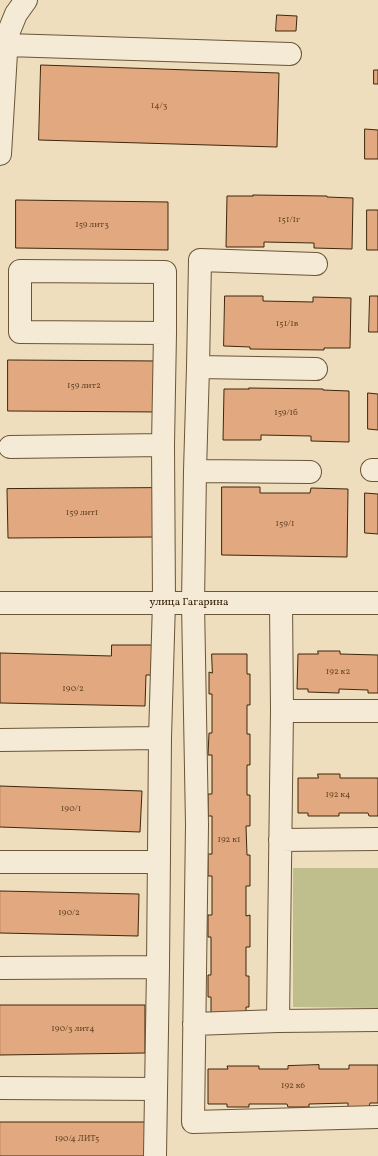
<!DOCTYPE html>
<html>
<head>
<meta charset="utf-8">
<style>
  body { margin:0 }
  canvas { display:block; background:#eedebe }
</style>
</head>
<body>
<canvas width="378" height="1156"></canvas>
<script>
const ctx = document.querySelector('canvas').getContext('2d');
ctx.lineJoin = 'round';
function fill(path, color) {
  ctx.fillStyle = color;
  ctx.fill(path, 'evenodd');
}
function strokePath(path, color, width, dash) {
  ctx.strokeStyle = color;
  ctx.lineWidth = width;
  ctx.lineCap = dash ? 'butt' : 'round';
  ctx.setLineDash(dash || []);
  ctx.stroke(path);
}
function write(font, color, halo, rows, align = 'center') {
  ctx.font = font + ' Vollkorn,serif';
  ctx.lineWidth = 3;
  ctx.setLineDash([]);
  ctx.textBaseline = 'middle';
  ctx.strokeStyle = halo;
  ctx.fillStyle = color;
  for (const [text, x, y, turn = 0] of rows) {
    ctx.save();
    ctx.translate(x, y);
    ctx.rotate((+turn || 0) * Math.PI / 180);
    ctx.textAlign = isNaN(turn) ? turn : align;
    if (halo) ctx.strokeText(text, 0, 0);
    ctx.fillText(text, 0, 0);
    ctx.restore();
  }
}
fill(new Path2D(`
  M293 868H378V1008L293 1007Z`), '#bfbf8d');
const building = new Path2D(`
  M277 15 297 16 296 31H276Z
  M41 65 279 73 277 147 39 140Z
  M374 70H378V84H374Z
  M365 129 378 130V159H365Z
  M253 195 327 196V197L353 198 352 249 314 248V243L264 242V247H226L227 196H253Z
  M16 200 168 202V250L16 248Z
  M367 210H378V250H367Z
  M225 296H263V301L313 302V297L351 298 350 348H324V350L250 349V347L224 346Z
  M370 296H378V332H369Z
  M8 360 161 361V412L8 411Z
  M249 388 323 389V390L349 391V442L311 441V436L261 435V440H223L224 389H249Z
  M368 393 378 394V430L368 429Z
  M222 487H260V493H310L311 488 348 489 347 557 222 555Z
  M156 488V537L8 538 7 489Z
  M365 493 378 494V534L365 533Z
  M112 645H152L151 675H146L145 706 0 703V653L111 656Z
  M318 651H340V654L378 655V693H368V690L339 689V693L308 692V689H297L298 654H318Z
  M212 654H247V674H250V705H247V734H250V765H247V795H250V826H246L247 855H250V886H246V916L250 915V947H246V976H249V1007H246V1017H211V997H208V975H211V937H208V915H212V876H208V854H212V816H208V794H212V755H208L209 733H212V694H209V672L212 673Z
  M318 774H340V778H378V816H369L368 813H339V816H308V813H298V778H318Z
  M0 786 142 791 140 832 0 827Z
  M0 891 139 894 138 936 0 933Z
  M0 1005H145V1053L0 1055Z
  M319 1065V1069H349V1065H378V1103H370L369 1107H348V1103L309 1104V1107H288L287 1104H249V1107H227V1104H208V1069H228L227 1066H259V1069H288V1066Z
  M0 1122H153V1156H0Z`);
fill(building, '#e2a87f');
strokePath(building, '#3e270c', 1);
const minor = new Path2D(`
  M7 45 290 54
  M0 154 7 36 16 14 26 0
  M198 367 200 260 316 264
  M163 445 165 333 20 332V271L165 272V333
  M372 470H378
  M195 471 198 367 316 369
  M310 472 195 471 193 603 197 825 193 1122 378 1117
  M0 603H378
  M281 603 282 711 278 1021 378 1020
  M282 711H378
  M0 740 160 738
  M280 840 378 839
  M0 862H159
  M0 968 158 967 160 738 164 602 163 445 10 447
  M194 1024 278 1021
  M0 1088 156 1089
  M155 1156 158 967`);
strokePath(minor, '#6a5538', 24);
strokePath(minor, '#f4ead5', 22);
write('9px', '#674729', null, [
  ["14/3",159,106],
  ["151/1г",289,220],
  ["159 лит3",92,225],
  ["151/1в",287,324],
  ["159 лит2",84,386],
  ["159/1б",286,413],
  ["159 лит1",82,513],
  ["159/1",285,524],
  ["192 к2",338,672],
  ["190/2",73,689],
  ["192 к4",338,795],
  ["190/1",71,809],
  ["192 к1",229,840],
  ["190/2",69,913],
  ["190/3 лит4",73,1029],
  ["192 к6",293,1086],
  ["190/4 ЛИТ5",77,1139]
]);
write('11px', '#3e270c', '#f4ead5', [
  ["улица Гагарина",189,603]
]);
</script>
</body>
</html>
